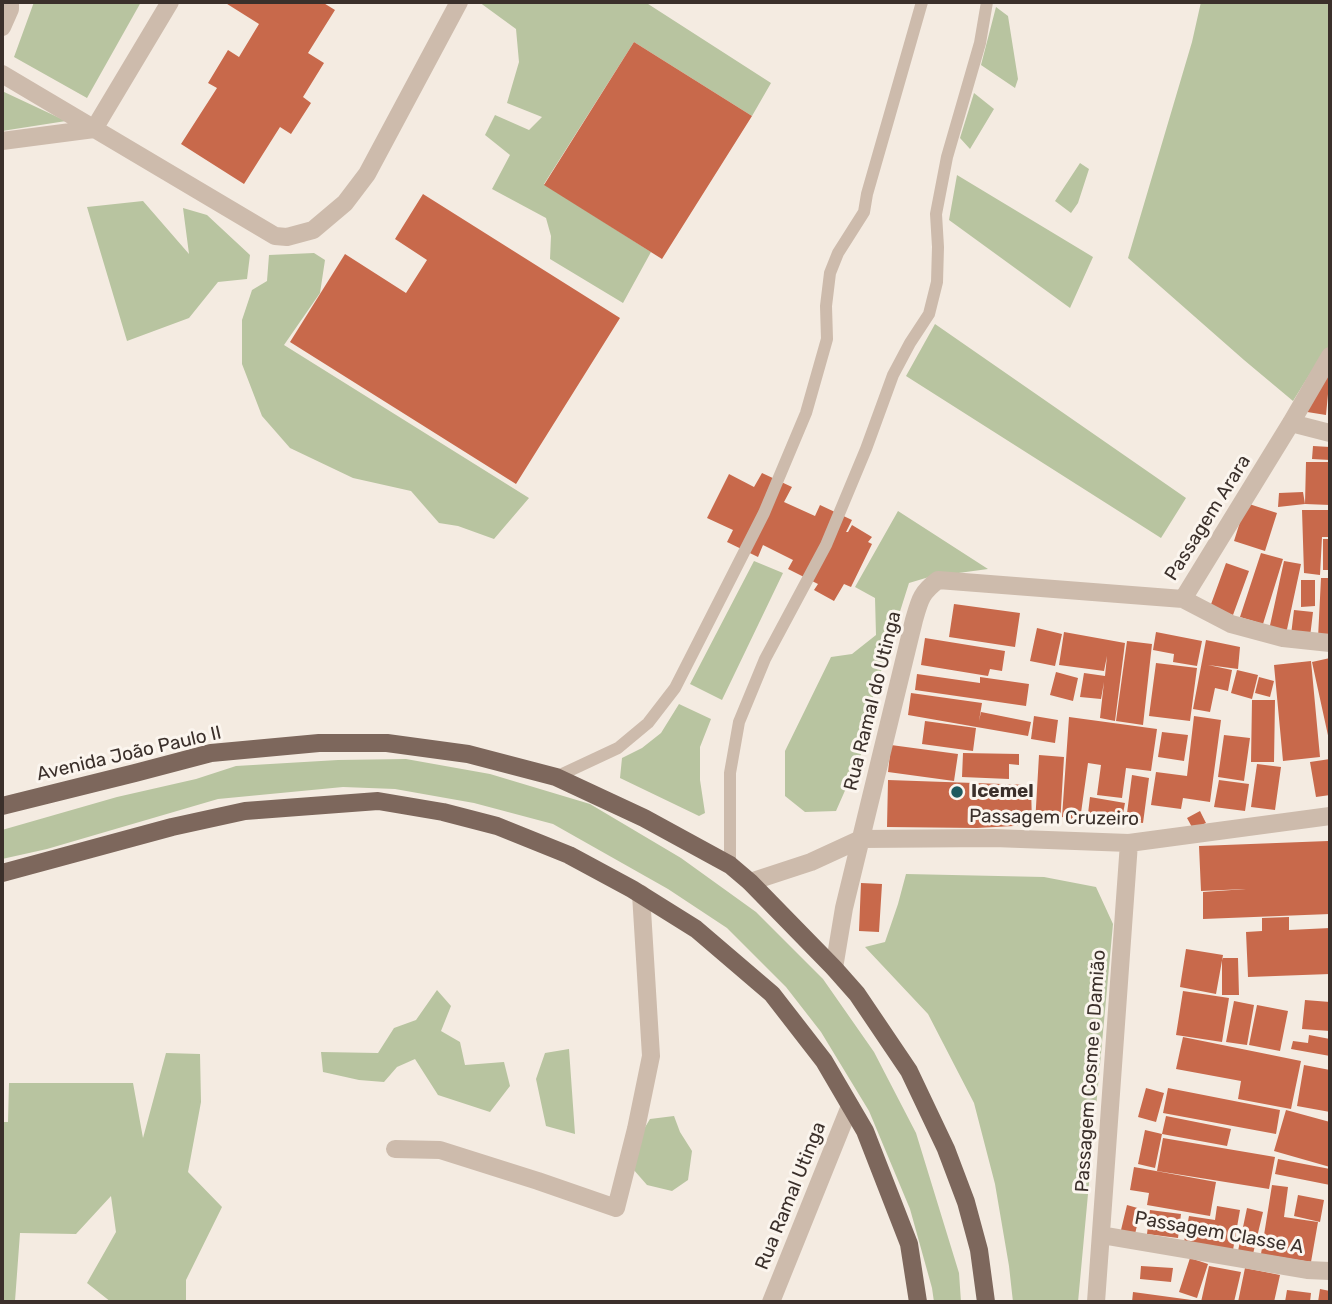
<!DOCTYPE html>
<html>
<head>
<meta charset="utf-8">
<style>
  body { margin:0 }
  #map { position:relative; width:1332px; height:1304px; overflow:hidden; background:#f4ebe1; font-family:Rubik,sans-serif }
  canvas { display:block }
  .frame { position:absolute; inset:0; border:4px solid #3b302b; pointer-events:none }
</style>
</head>
<body>
<div id="map">
<canvas width="1332" height="1304"></canvas>
<div class="frame"></div>
</div>
<script>
const ctx = document.querySelector('canvas').getContext('2d');
ctx.lineJoin = 'round';
function fill(path, color) {
  ctx.fillStyle = color;
  ctx.fill(path, 'evenodd');
}
function strokePath(path, color, width, dash) {
  ctx.strokeStyle = color;
  ctx.lineWidth = width;
  ctx.lineCap = dash ? 'butt' : 'round';
  ctx.setLineDash(dash || []);
  ctx.stroke(path);
}
function write(font, color, halo, rows, align = 'center') {
  ctx.font = font + ' Rubik,sans-serif';
  ctx.lineWidth = 6;
  ctx.setLineDash([]);
  ctx.textBaseline = 'middle';
  ctx.strokeStyle = halo;
  ctx.fillStyle = color;
  for (const [text, x, y, turn = 0] of rows) {
    ctx.save();
    ctx.translate(x, y);
    ctx.rotate((+turn || 0) * Math.PI / 180);
    ctx.textAlign = isNaN(turn) ? turn : align;
    if (halo) ctx.strokeText(text, 0, 0);
    ctx.fillText(text, 0, 0);
    ctx.restore();
  }
}
fill(new Path2D(`
  M34 2H141L87 98 14 57Z
  M479 2H645L771 83 752 116 634 42 544 184 651 252 623 303 550 259 551 236 546 218 492 189 510 155 485 135 495 115 529 130 542 117 507 103 519 62 516 29Z
  M1201 2H1330V347L1321 356 1293 401 1244 360 1128 258 1192 42Z
  M996 7 1008 16 1018 79 1015 88 981 65Z
  M2 91 66 121 2 131Z
  M974 93 994 109 970 149 960 138Z
  M1080 163 1089 169 1078 203 1071 213 1055 201Z
  M957 175 1093 257 1070 308 949 220Z
  M143 201 189 254 183 208 207 215 250 255 247 279 218 282 189 318 127 341 87 207Z
  M314 253 325 260 320 293 284 345 529 498 494 539 458 526 439 523 411 491 353 478 290 448 262 416 242 364V320L252 290 267 281 269 255Z
  M935 324 1186 498 1161 538 906 376Z
  M898 511 988 569 929 577 909 583 872 700 873 727 836 811 805 812 785 796V751L831 657 852 654 876 635 875 598 855 587Z
  M754 561 783 573 722 700 690 684Z
  M679 704 711 719 700 747V780L705 813 699 816 620 778 622 758 642 748 661 733Z
  M406 759 490 774 590 804 681 858 756 912 823 979 874 1052 916 1133 959 1273 961 1302H934L932 1288 910 1209 869 1111 821 1032 786 987 727 928 668 889 553 824 474 803 395 789 343 787 218 799 47 849 2 859V830L117 797 196 779 236 766 338 760Z
  M906 874 1044 877 1096 887 1113 924 1078 1302H1013L1009 1266 995 1184 974 1103 928 1014 865 947 885 942 898 904Z
  M437 990 451 1006 441 1031 460 1042 465 1065 504 1062 510 1086 490 1112 438 1095 415 1059 397 1067 384 1082 359 1080 323 1072 321 1052 378 1053 394 1028 416 1020Z
  M569 1049 575 1134 546 1126 536 1079 545 1053Z
  M166 1053 200 1054 201 1102 188 1172 222 1207 186 1280V1302H111L87 1283 116 1232 111 1196 76 1234 20 1233 15 1301 2 1302V1122H8L9 1083H133L143 1138Z
  M674 1116 680 1132 692 1151 688 1180 672 1191 647 1185 633 1169 644 1129 650 1119Z`), '#b8c4a0');
fill(new Path2D(`
  M224 2H322L335 10 308 53 324 63 303 97 311 103 291 134 280 127 244 184 181 144 217 88 208 83 228 50 239 57 259 24Z
  M634 42 752 116 662 259 544 185Z
  M423 194 620 318 516 484 290 342 345 254 406 293 427 260 395 239Z
  M1330 369V394H1328L1326 415 1301 411Z
  M1313 446 1330 447V460L1312 459Z
  M1306 462H1330V505L1305 504Z
  M762 473 792 487 784 502 815 516 820 505 852 520 846 532H848L852 525 872 537 868 542 872 544 851 587 844 584 834 601 814 590 818 584 788 569 793 560 763 545 758 557 727 542 733 530 707 518 729 474 754 487Z
  M1303 492 1305 504 1278 507 1279 493Z
  M1246 503 1277 513 1265 551 1234 541Z
  M1302 510H1330V537H1322L1320 575 1304 573Z
  M1323 539H1330V570H1323Z
  M1261 553 1283 559 1263 624 1240 617Z
  M1284 561 1301 564 1286 634 1269 630Z
  M1226 563 1249 571 1233 615 1210 607Z
  M1321 578H1330V639L1318 638Z
  M1301 580H1315V606L1301 607Z
  M954 604 1020 613 1015 647 949 637Z
  M1294 610 1313 612 1310 637 1291 635Z
  M1037 628 1062 634 1055 666 1030 661Z
  M1064 632 1125 643 1115 721 1100 718 1104 682 1101 699 1080 697 1084 673 1105 676 1107 656 1104 671 1059 665Z
  M1156 632 1202 641 1197 666 1173 662 1174 654 1153 650Z
  M925 638 1005 651 1002 671 990 669 988 676 921 665Z
  M1206 640 1240 647 1238 669 1208 665 1232 670 1228 691 1215 688 1210 712 1193 709Z
  M1127 641 1152 644 1143 725 1116 721Z
  M1330 658V740H1329L1312 662Z
  M1311 661 1320 757 1283 761 1274 665Z
  M1156 663 1197 668 1190 721 1149 716Z
  M1237 670 1258 675 1252 699 1231 693Z
  M1056 672 1078 678 1073 701 1050 695Z
  M917 674 980 683V677L1029 684 1026 706 915 690Z
  M1259 677 1274 681 1270 697 1255 693Z
  M911 693 982 703 979 721 981 712 1031 722 1028 736 908 715Z
  M1252 700H1275L1274 762H1251Z
  M1034 716 1058 720 1055 743 1031 739Z
  M1194 716 1221 720 1210 802 1183 798 1181 809 1151 805 1156 772 1187 776Z
  M1069 717 1157 729 1151 771 1126 768 1122 798 1097 795 1101 765 1088 763 1080 820 1062 817Z
  M925 721 976 728 973 751 922 744Z
  M1162 732 1188 735 1184 761 1158 757Z
  M1224 735 1250 738 1244 781 1218 777Z
  M891 745 958 754 954 781 888 772Z
  M963 753 1019 754V765L1009 764V779L962 777Z
  M1039 755 1064 757 1060 825 1035 824Z
  M1330 759V795L1316 797 1310 762Z
  M1257 764 1281 767 1275 810 1251 807Z
  M1132 775 1149 778 1143 823 1126 821Z
  M888 780 1031 785 1032 825 977 828 887 827Z
  M1219 780 1249 784 1245 811 1214 807Z
  M1090 797 1125 803 1122 819 1097 815 1096 823 1087 822Z
  M1200 811 1206 823 1193 829 1187 818Z
  M1328 841 1330 914 1203 919V892L1246 889 1201 891 1199 846Z
  M861 883 882 884 879 932 859 931Z
  M1289 917V930L1330 928V974L1248 977 1246 932 1262 931V918Z
  M1186 949 1223 955 1216 994 1180 987Z
  M1222 958H1238L1239 995H1222Z
  M1183 991 1229 998 1222 1042 1176 1035Z
  M1305 1000 1330 1002V1031L1302 1029Z
  M1234 1001 1254 1005 1247 1045 1226 1042Z
  M1257 1005 1288 1011 1280 1051 1249 1045Z
  M1309 1035 1330 1039V1056L1291 1049 1293 1041 1308 1043Z
  M1183 1037 1301 1061 1291 1109 1238 1099 1241 1081 1176 1069Z
  M1304 1065 1330 1070V1112L1297 1106Z
  M1146 1088 1164 1093 1156 1122 1138 1117Z
  M1168 1088 1280 1110 1276 1134 1163 1113Z
  M1286 1110 1330 1122V1167L1274 1151Z
  M1166 1116 1231 1129 1227 1146 1162 1134Z
  M1145 1130 1162 1134 1155 1168 1138 1164Z
  M1163 1138 1275 1157 1269 1189 1157 1171Z
  M1278 1159 1330 1169V1185L1275 1174Z
  M1134 1167 1216 1182 1210 1216 1147 1205 1149 1193 1130 1190Z
  M1272 1185 1288 1187 1284 1217 1318 1222 1311 1262 1261 1254Z
  M1298 1195 1324 1200 1320 1222 1294 1216Z
  M1127 1205 1141 1209 1135 1234 1121 1230Z
  M1217 1206 1240 1210 1233 1250 1184 1242 1189 1216 1215 1220Z
  M1247 1208 1263 1212 1253 1254 1238 1251Z
  M1150 1210 1181 1214 1178 1238 1147 1234Z
  M1190 1258 1208 1264 1197 1298 1179 1292Z
  M1141 1266 1173 1268 1171 1282 1140 1279Z
  M1209 1266 1241 1272 1234 1302H1201Z
  M1245 1268 1280 1275 1274 1302H1238Z
  M1320 1289 1330 1291V1302H1318Z
  M1287 1290 1311 1293 1310 1302H1285Z
  M1133 1292 1199 1301V1302H1132Z`), '#c8694b');
strokePath(new Path2D(`
  M556 777 618 748 648 723 675 688 764 513 806 413 827 339 826 306 830 273 838 253 864 212 867 194 922 2
  M730 865V773L739 722 765 659 826 545 866 449 893 375 910 343 929 314 937 282 938 247 936 214 947 157 980 43 987 2`), '#cdbbac', 12);
strokePath(new Path2D(`
  M2 27 10 9V2
  M2 74 275 236 287 237 313 230 345 203 367 174 459 2
  M2 141 94 129 170 2
  M1291 423 1330 433
  M1183 599 1231 624 1283 638 1330 643
  M750 882 811 862 861 839 994 838 1129 843 1330 816
  M834 968 844 908 914 620C920 599 921 593 938 580L1183 599 1291 423 1330 356
  M395 1149 440 1150 538 1181 616 1208 636 1129 651 1056 641 894
  M1101 1235 1307 1270 1330 1271
  M771 1302 850 1106
  M1096 1302 1129 843`), '#cdbbac', 18);
strokePath(new Path2D(`
  M2 806 135 773 211 753 319 743H387L468 754 556 777 644 818 730 865 750 882 834 968 857 994 909 1071 946 1149 966 1202 979 1250 986 1302
  M2 873 172 827 245 811 378 801 443 812 497 826 569 855 632 889 696 929 772 994 824 1061 865 1131 909 1244 918 1302`), '#7d675c', 18);
for (const [x, y, r, color] of [
  [957,792,7,"#1f5a5e"]
]) {
  const dot = new Path2D();
  dot.arc(x, y, r, 0, 2 * Math.PI);
  ctx.fillStyle = color;
  ctx.fill(dot);
  strokePath(dot, '#fbf5ee', 2.5);
}
write('19px', '#3b302b', '#fbf5ee', [
  ["Passagem Arara",1208,518,-58],
  ["Rua Ramal do Utinga",873,701,-76],
  ["Avenida João Paulo II",129,754,-13],
  ["Passagem Cruzeiro",1054,818,1],
  ["Passagem Cosme e Damião",1091,1071,-86],
  ["Rua Ramal Utinga",791,1196,-68],
  ["Passagem Classe A",1219,1233,10]
]);
write('bold 19px', '#3b302b', '#fbf5ee', [
  ["Icemel",971,792]
], 'left');
</script>
</body>
</html>
